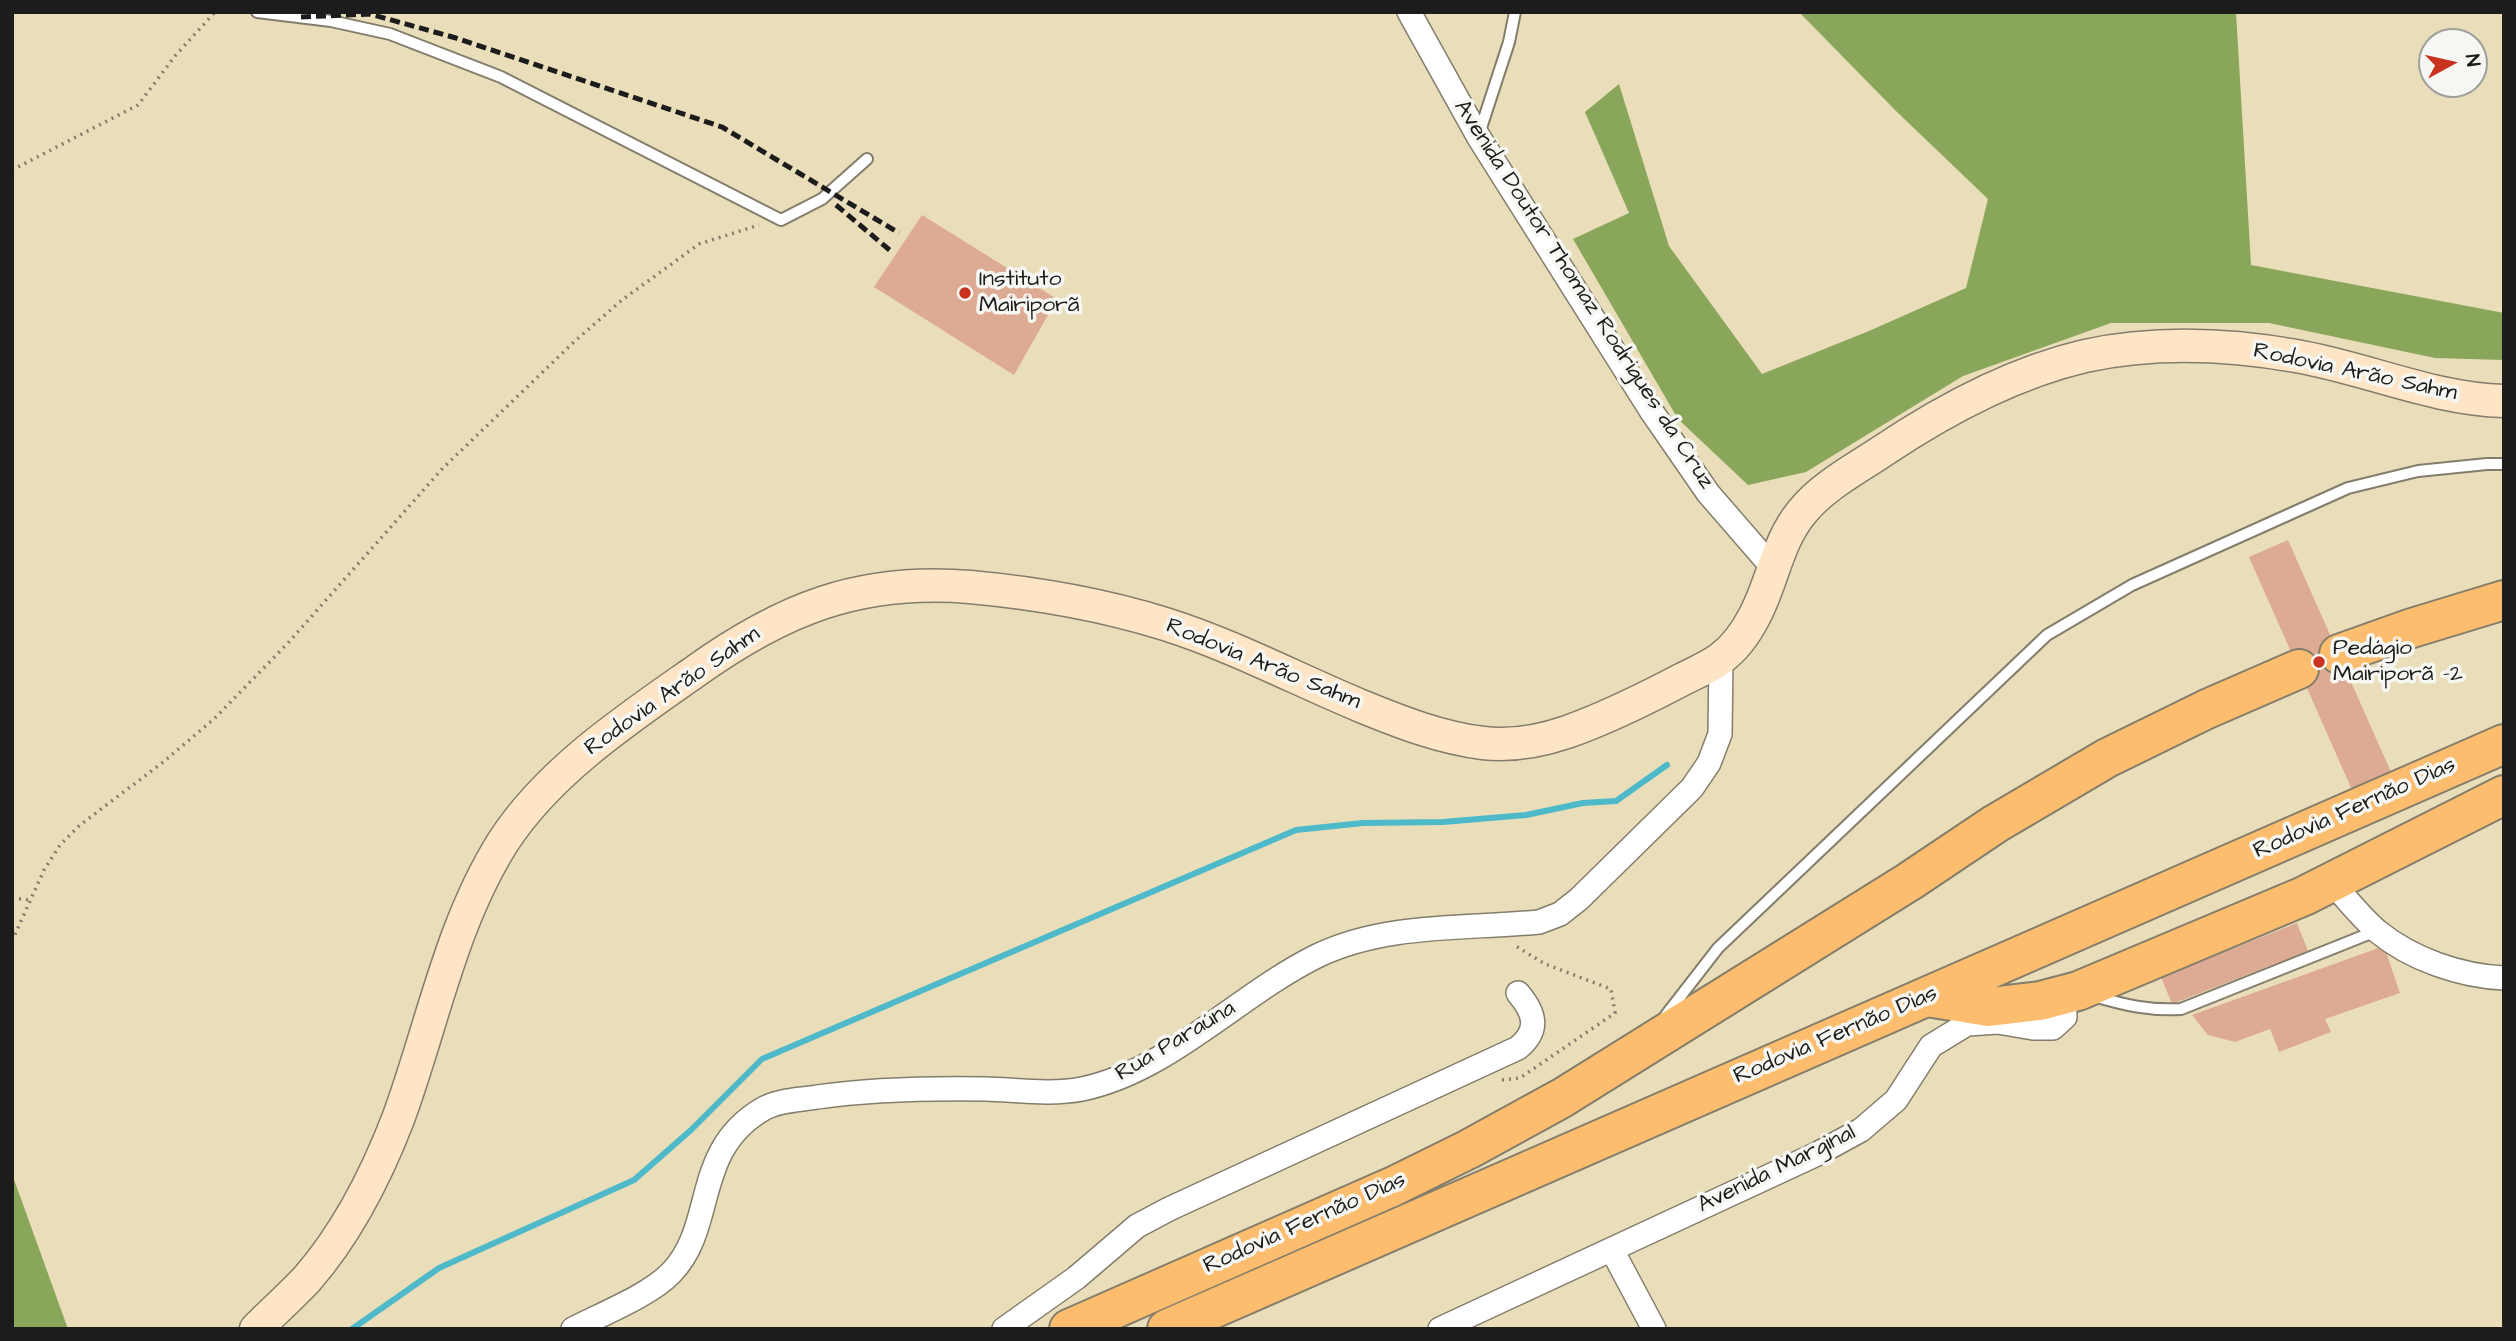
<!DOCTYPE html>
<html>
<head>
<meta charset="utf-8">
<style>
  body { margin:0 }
  #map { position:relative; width:2516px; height:1341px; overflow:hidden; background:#eadeba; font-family:"Architects Daughter",sans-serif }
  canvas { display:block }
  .frame { position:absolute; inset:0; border:14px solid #1c1c1c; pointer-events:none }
  .north { position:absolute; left:2418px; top:28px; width:70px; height:70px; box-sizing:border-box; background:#f6f6f2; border:2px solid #9f9f9c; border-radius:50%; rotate:82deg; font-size:19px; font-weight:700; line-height:28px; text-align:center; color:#1c1c1c }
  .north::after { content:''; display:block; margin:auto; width:24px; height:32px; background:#c8321e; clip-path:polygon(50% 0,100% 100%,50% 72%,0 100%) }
</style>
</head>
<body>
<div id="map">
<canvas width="2516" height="1341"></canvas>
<div class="frame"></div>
<div class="north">N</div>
</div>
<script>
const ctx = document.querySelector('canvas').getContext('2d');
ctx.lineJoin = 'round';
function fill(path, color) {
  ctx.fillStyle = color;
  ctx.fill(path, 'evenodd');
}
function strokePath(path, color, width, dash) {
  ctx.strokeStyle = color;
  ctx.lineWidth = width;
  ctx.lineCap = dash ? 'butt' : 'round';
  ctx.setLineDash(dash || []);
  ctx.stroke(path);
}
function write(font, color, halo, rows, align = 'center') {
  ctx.font = font + ' "Architects Daughter",sans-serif';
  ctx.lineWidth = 7;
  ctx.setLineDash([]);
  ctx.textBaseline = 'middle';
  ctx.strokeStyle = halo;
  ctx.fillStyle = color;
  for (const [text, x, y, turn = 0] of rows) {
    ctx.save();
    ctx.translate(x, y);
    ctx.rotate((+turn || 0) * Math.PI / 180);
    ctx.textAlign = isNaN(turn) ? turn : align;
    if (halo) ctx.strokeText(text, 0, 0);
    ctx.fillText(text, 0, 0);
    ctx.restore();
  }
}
fill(new Path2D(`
  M1799 12H2236L2251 265 2504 313V360L2435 358 2269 323H2111L1963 376 1806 472 1748 485 1678 419 1573 239 1629 213 1585 112 1619 84 1669 246 1762 374 1869 331 1966 288 1988 199 1896 111Z
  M12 1174 68 1329H12Z`), '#89a65a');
strokePath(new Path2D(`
  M352 1329 439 1268 634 1180 691 1130 762 1059 1296 830 1363 823 1443 822 1526 815 1583 803 1616 801 1667 765`), '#4db9c9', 6);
fill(new Path2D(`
  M922 215 1057 299 1014 375 874 287Z
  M2288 540 2395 781 2356 799 2249 557Z
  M2297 923 2308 951 2172 1004 2161 977Z
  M2384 946 2400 993 2325 1019 2331 1032 2279 1052 2270 1029 2235 1042 2208 1035 2192 1015Z`), '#ddaa94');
const lane = new Path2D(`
  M257 12 331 21 390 34 501 77 781 220 822 199 867 159
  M1479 134 1509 42 1515 12
  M2094 996C2124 1005 2150 1011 2181 1009L2376 931
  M1666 1015 1718 948 2047 635 2132 585 2348 488 2418 471 2487 464H2504`);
const street = new Path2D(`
  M1409 12 1478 136 1652 412 1708 493 1773 568
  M2332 882C2346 899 2360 916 2377 931 2411 959 2460 976 2504 978
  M1612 1250 1654 1329
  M573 1329C602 1314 650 1295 671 1273 717 1226 691 1151 763 1109 778 1100 800 1100 817 1097 874 1089 929 1088 986 1089 1017 1090 1052 1095 1082 1089 1169 1071 1238 995 1317 956 1385 923 1465 929 1539 922L1560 914 1579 899 1692 788 1709 763 1720 734 1721 658
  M1004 1329 1076 1278 1137 1226 1169 1209 1518 1048C1540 1030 1535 1013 1518 993
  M1440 1329 1817 1154 1861 1130 1896 1100 1931 1046 1967 1024 1998 1022 2033 1028H2053L2065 1017 2064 994`);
const secondary = new Path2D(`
  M256 1329C273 1312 291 1296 307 1279 347 1233 376 1176 398 1119 432 1027 450 926 503 842 548 772 626 720 693 673 782 609 859 578 970 587 1036 593 1101 604 1165 624 1232 645 1296 679 1361 706 1400 722 1441 738 1483 743 1510 746 1541 741 1567 732 1607 718 1645 699 1683 679 1695 673 1709 667 1720 659 1735 648 1747 631 1755 615 1773 581 1777 542 1802 512 1822 487 1854 470 1881 452 1942 411 2012 373 2085 356 2154 341 2227 344 2296 356 2366 368 2432 399 2504 401`);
const highway = new Path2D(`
  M2339 654 2412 628 2504 600
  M1927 997 1989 1007 2040 1001 2078 991 2304 896 2504 795
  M1069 1329 1394 1186 1469 1149 1562 1098 1910 881 1995 824 2107 758 2207 709 2299 669
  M1167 1329 2504 744`);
strokePath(lane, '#837d6b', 14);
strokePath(street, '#837d6b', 26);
strokePath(secondary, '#837d6b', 35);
strokePath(highway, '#837d6b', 42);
strokePath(new Path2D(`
  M12 170 138 105 175 56 215 12
  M12 898 31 900
  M12 941 44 870 60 845 80 825 162 763 214 719 288 643 443 468 575 341 622 300 699 244 759 225
  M1502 1080 1520 1078 1615 1013 1611 989 1545 964 1514 945`), '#837d6b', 3.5, [2, 5]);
strokePath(lane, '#fff', 10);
strokePath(street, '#fff', 23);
strokePath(secondary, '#fee5c5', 32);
strokePath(highway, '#fcbd6e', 38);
strokePath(new Path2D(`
  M301 17 370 14 456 38 722 127 899 233
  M836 205 892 252`), '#1c1c1c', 5, [10, 5]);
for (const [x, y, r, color] of [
  [965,293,7,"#c8321e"],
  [2319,662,7,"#c8321e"]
]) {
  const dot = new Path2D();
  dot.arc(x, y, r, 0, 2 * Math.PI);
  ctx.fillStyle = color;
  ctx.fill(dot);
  strokePath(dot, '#f6f6f2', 2.5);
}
write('23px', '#1c1c1c', '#f6f6f2', [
  ["Instituto",979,280],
  ["Mairiporã",979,306],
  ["Pedágio",2333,649],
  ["Mairiporã -2",2333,675]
], 'left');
write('23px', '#1c1c1c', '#f6f6f2', [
  ["Avenida Doutor Thomaz Rodrigues da Cruz",1583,295,57],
  ["Rodovia Arão Sahm",2355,373,12],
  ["Rodovia Arão Sahm",1263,665,22],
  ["Rodovia Arão Sahm",673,692,-35],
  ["Rodovia Fernão Dias",2355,809,-24],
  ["Rodovia Fernão Dias",1836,1036,-23],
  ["Rua Paraúna",1176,1042,-31],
  ["Avenida Marginal",1777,1170,-26],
  ["Rodovia Fernão Dias",1305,1224,-24]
]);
</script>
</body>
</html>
